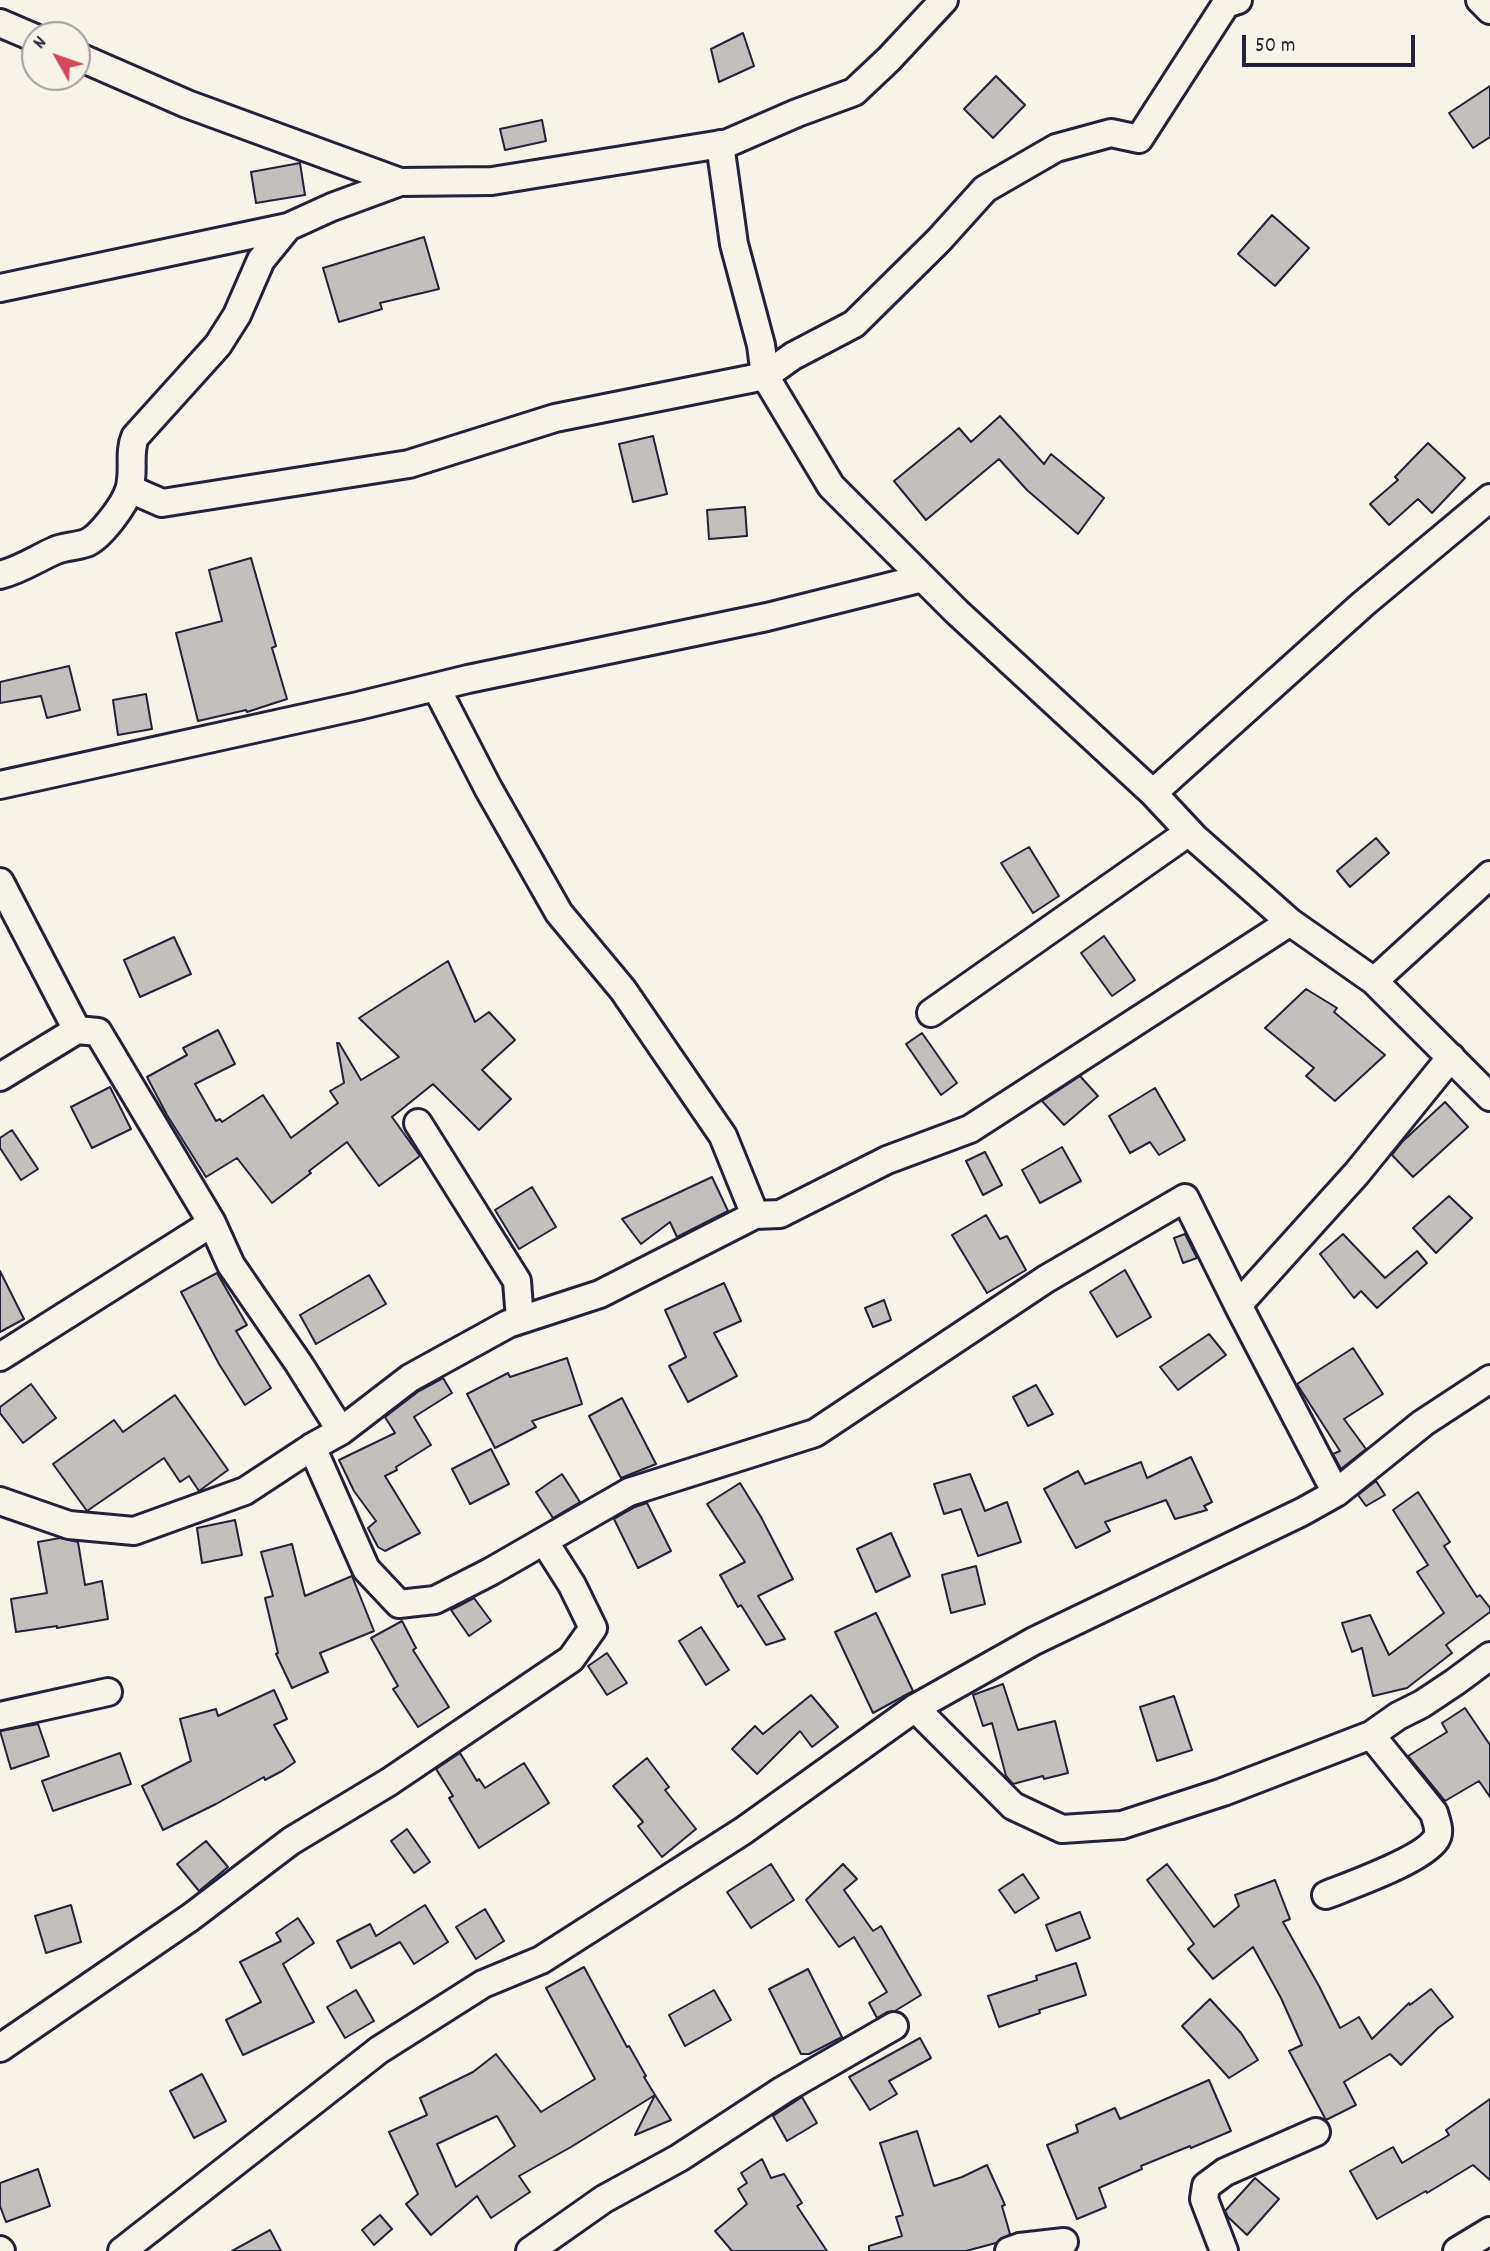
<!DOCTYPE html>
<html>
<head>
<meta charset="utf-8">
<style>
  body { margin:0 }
  #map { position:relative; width:1490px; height:2251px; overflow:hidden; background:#f7f3e8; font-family:Dekko,sans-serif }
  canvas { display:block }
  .north { position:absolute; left:21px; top:21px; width:70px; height:70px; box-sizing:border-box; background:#f7f3e8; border:2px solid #a29fa3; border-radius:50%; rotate:310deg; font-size:19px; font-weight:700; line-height:28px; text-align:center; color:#22223b }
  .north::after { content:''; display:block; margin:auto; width:24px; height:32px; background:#d1495b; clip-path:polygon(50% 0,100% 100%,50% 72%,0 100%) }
  .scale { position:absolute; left:1242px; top:35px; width:173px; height:32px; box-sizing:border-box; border:4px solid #22223b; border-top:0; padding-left:9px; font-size:21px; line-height:24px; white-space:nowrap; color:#22223b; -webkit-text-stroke:5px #f7f3e8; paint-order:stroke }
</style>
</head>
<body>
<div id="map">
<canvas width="1490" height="2251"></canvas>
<div class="north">N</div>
<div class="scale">50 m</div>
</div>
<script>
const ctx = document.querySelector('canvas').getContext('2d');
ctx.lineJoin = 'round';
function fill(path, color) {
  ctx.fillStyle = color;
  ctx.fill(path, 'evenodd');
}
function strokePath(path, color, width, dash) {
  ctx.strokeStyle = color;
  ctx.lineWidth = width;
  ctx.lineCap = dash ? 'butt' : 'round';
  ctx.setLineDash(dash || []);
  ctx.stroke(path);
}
const building = new Path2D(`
  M743 33 754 66 719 82 711 49Z
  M996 76 1025 105 993 138 964 109Z
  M1490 86V137L1473 148 1449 113Z
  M542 120 546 141 505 150 500 129Z
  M300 163 305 195 256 203 251 172Z
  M1272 215 1309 248 1275 286 1238 254Z
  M424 237 439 289 380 303 382 309 339 322 323 268Z
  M1000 416 1044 464 1051 454 1104 498 1078 534 1027 490 999 459 926 520 894 481 959 428 971 442Z
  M653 436 667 494 633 502 619 444Z
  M1428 443 1465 478 1432 513 1418 499 1389 525 1370 504 1398 480 1395 477Z
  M745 507 747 536 709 539 707 510Z
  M251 558 276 646 272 648 287 699 247 712 246 710 198 721 176 633 222 621 209 570Z
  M69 666 80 710 47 718 41 696 0 703V682Z
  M146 694 152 729 118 735 113 700Z
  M1376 838 1389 853 1350 887 1337 871Z
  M1029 847 1059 896 1033 913 1001 863Z
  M1104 936 1135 980 1112 996 1081 953Z
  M174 937 191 974 140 997 124 960Z
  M448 961 475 1022 489 1012 515 1040 482 1070 511 1099 479 1130 433 1084 392 1117 420 1156 379 1186 347 1142 309 1171 311 1173 272 1203 237 1158 206 1177 167 1115 147 1077 187 1055 183 1048 218 1030 235 1064 195 1084 216 1121 220 1119 222 1122 263 1095 291 1138 338 1103 330 1091 344 1083 337 1043H339L361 1080 399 1057 359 1018Z
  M1306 989 1337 1008 1334 1012 1385 1055 1335 1101 1306 1076 1314 1068 1265 1028Z
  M922 1033 957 1083 941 1095 906 1044Z
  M1080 1076 1098 1096 1064 1125 1042 1101Z
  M110 1087 131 1129 92 1148 71 1107Z
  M1155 1088 1185 1140 1159 1155 1150 1142 1130 1153 1109 1116Z
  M1445 1102 1468 1127 1413 1177 1392 1155 1402 1142Z
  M12 1130 38 1169 21 1180 0 1148V1138Z
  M1062 1147 1081 1181 1040 1203 1022 1170Z
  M985 1152 1002 1185 983 1195 966 1161Z
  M712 1177 728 1211 677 1237 670 1222 641 1244 622 1219Z
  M532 1187 556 1227 519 1249 495 1210Z
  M1449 1196 1472 1218 1436 1253 1413 1228Z
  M986 1215 1000 1239 1007 1236 1026 1270 987 1293 952 1235Z
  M1185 1234 1197 1258 1183 1263 1174 1238Z
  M1343 1234 1385 1278 1417 1251 1427 1263 1377 1308 1361 1291 1354 1298 1320 1254Z
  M1125 1270 1151 1317 1117 1337 1090 1292Z
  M0 1271 24 1319 0 1332Z
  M217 1273 247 1325 236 1331 271 1388 245 1405 219 1364 181 1292Z
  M369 1275 386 1304 316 1344 300 1315Z
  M724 1283 741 1321 714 1333 737 1376 688 1402 669 1366 686 1357 665 1310Z
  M884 1300 891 1320 873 1327 865 1308Z
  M1209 1334 1226 1355 1178 1390 1160 1367Z
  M1353 1348 1383 1394 1344 1419 1366 1449 1341 1469 1333 1454 1340 1451 1297 1384Z
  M567 1358 582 1404 532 1421 536 1427 495 1448 467 1394 508 1373 510 1377Z
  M443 1378 452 1393 414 1417 431 1445 396 1467 397 1470 385 1476 420 1533 385 1551 378 1547 368 1528 376 1521 354 1491 339 1460 395 1433 385 1417 419 1391Z
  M31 1384 56 1418 23 1443 0 1413V1407Z
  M1036 1385 1053 1414 1028 1426 1013 1397Z
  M175 1395 228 1470 199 1491 189 1476 180 1482 164 1458 87 1511 53 1464 114 1420 123 1432Z
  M622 1398 656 1464 621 1478 589 1416Z
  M491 1449 509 1484 470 1504 452 1469Z
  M1191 1457 1212 1502 1204 1506 1207 1510 1175 1519 1166 1500 1105 1522 1110 1531 1076 1548 1044 1489 1078 1471 1085 1484 1141 1462 1147 1478Z
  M562 1474 580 1502 553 1518 536 1492Z
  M970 1474 985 1511 1007 1502 1021 1542 978 1556 961 1509 944 1514 934 1484Z
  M1376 1481 1385 1495 1366 1506 1358 1495Z
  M740 1483 761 1517 793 1579 758 1596 785 1639 766 1645 741 1605 738 1607 720 1575 745 1562 707 1504Z
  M1418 1492 1450 1542 1444 1546 1477 1597 1480 1595 1490 1608V1612L1446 1645 1452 1653 1407 1688 1373 1696 1362 1648 1352 1652 1342 1623 1370 1615 1389 1655 1444 1613 1417 1572 1428 1565 1393 1510Z
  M647 1503 671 1551 638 1568 614 1519 635 1507Z
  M235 1520 242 1555 202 1563 197 1528Z
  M891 1533 910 1576 876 1592 857 1549Z
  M60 1538 78 1542 85 1585 102 1581 108 1619 57 1628V1626L16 1632 11 1599 47 1593 38 1542Z
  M292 1544 305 1596 352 1576 374 1631 320 1653 328 1672 292 1688 276 1654 278 1653 265 1598 273 1596 261 1552Z
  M976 1566 985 1604 951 1613 942 1575Z
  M474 1598 491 1621 469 1636 451 1610Z
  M876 1613 913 1691 873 1713 835 1632Z
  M402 1621 416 1648 413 1650 449 1707 418 1727 393 1689 398 1686 371 1638Z
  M701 1627 729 1670 706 1685 679 1641Z
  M607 1653 627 1683 607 1695 588 1666Z
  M1003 1684 1018 1730 1055 1721 1068 1773 1044 1779 1043 1776 1013 1784 1006 1776 992 1723 983 1726 973 1695Z
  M274 1690 287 1719 274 1725 295 1762 282 1771 265 1780 264 1777 216 1804 163 1830 142 1786 191 1761 180 1719 216 1709 218 1716Z
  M811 1695 838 1727 812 1747 800 1731 757 1774 732 1749 755 1726 763 1734Z
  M1174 1696 1192 1750 1157 1761 1140 1707Z
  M1465 1708 1490 1745V1797L1479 1781 1445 1801 1408 1756 1447 1732 1442 1723Z
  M38 1724 49 1756 11 1769 0 1731Z
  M120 1753 131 1784 53 1811 42 1781Z
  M460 1753 477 1781 479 1779 485 1788 524 1763 549 1803 479 1848 449 1798 453 1796 436 1769Z
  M647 1758 669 1787 665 1790 696 1829 662 1857 638 1826 643 1822 613 1786Z
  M407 1829 430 1862 414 1873 391 1841Z
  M206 1841 228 1867 199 1891 177 1864Z
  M771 1864 794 1900 751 1928 727 1892Z
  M843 1864 857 1879 844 1890 873 1931 881 1926 921 1995 895 2011 887 2012 877 2018 869 2003 887 1992 854 1937 839 1947 806 1900Z
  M1167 1864 1214 1927 1239 1906 1235 1895 1275 1880 1290 1919 1283 1922 1319 1986 1340 2028 1359 2017 1372 2039 1409 2003 1410 2005 1431 1989 1453 2017 1438 2028 1401 2065 1390 2054 1344 2082 1356 2105 1326 2120 1289 2051 1302 2045 1281 1998 1253 1947 1213 1979 1188 1949 1194 1944 1147 1880Z
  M1023 1874 1039 1898 1015 1913 999 1890Z
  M71 1905 81 1942 46 1953 35 1916Z
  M425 1905 448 1942 414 1964 400 1942 351 1968 337 1941 370 1924 376 1936Z
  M485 1909 504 1941 476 1959 456 1927Z
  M1080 1912 1090 1938 1056 1951 1046 1925Z
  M298 1918 314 1943 283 1964 314 2022 243 2055 226 2020 261 2002 240 1962 281 1941 276 1933Z
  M1076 1963 1086 1995 1039 2010 1040 2013 999 2027 988 1996 1037 1980 1036 1976Z
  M584 1967 627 2047 629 2046 646 2076 644 2077 655 2095 571 2147 519 2176 530 2192 491 2218 477 2196 431 2235 406 2204 418 2194 389 2132 427 2115 420 2098 473 2072 496 2054 541 2112 595 2079 546 1988ZM497 2116 515 2146 456 2187 437 2144Z
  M808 1969 842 2037 809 2054H801L769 1989Z
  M356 1990 374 2021 345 2038 327 2007Z
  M714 1990 731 2020 685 2046 669 2015Z
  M1210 1999 1241 2033 1258 2060 1229 2078 1182 2026Z
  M920 2038 931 2058 889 2081 897 2094 870 2110 849 2077Z
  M202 2074 226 2121 194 2138 170 2091Z
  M1209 2080 1231 2131 1191 2148 1190 2146 1141 2166 1142 2169 1099 2188 1106 2207 1077 2219 1047 2145 1078 2132 1076 2125 1115 2108 1120 2119Z
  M655 2095 671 2120 635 2135Z
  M802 2097 817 2123 787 2141 773 2116Z
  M1490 2099V2180L1473 2165 1427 2193 1426 2191 1377 2219 1350 2171 1393 2147 1402 2163 1449 2135 1446 2130Z
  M917 2131 934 2186 962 2177 987 2165 1005 2205 1002 2206 1010 2234 996 2243 966 2251H869V2246L902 2236 896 2217 903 2215 880 2143Z
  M762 2159 771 2178 784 2174 802 2203 797 2206 827 2251H732L715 2231 747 2204 738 2189 747 2183 741 2173Z
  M38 2169 50 2206 6 2222 0 2206V2183Z
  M1255 2178 1279 2199 1247 2235 1228 2217 1225 2211Z
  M380 2215 392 2229 374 2245 362 2230Z
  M270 2230 281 2251H232Z`);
fill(building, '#c2bfbd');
strokePath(building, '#22223b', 2);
const minor = new Path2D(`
  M1480 0 1490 10
  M0 23 35 38
  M77 56 187 104 400 182 492 181 728 143 797 113 854 92 889 59 944 0
  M720 144 734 244 761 345 765 376 831 486 957 612 1153 793 1195 838 1290 922 1374 981 1490 1097
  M0 288 288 227
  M130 489 162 503 409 464 555 418 765 376 793 356 854 324 939 240 985 189 1056 148 1111 133 1139 139 1226 4 1238 0
  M0 575C20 570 36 559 54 551 64 546 75 547 86 543 100 538 125 504 129 490 135 472 128 454 135 437L218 345 237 315 261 260 288 227 332 207 400 182
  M436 687 488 788 559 913 623 990 723 1136 755 1215
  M0 785 358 706 468 679 767 617 923 578
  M1153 793 1363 604 1490 498
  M0 882 77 1030
  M1374 981 1490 875
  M931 1013 1189 832
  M0 1077 77 1030 98 1032 212 1223 231 1265 299 1364 341 1431
  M418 1123 517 1281 520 1320
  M1238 1305 1336 1493
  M0 1357 212 1223
  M312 1447 366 1569 399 1604 435 1600 490 1572 629 1492 815 1433 1046 1279 1185 1198 1238 1305 1357 1173 1451 1057
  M0 1501 69 1525 134 1531 245 1491 312 1447 341 1431 410 1378 508 1324 600 1294 755 1215 780 1214 887 1160 970 1129 1290 922
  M915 1708 1013 1806 1062 1829 1122 1825 1223 1792 1371 1735 1398 1716 1422 1704 1455 1682 1490 1656
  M0 1716 108 1692
  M1326 1895C1351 1885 1423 1860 1436 1839 1441 1831 1436 1821 1434 1813L1371 1735
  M0 2048 191 1917 291 1841 389 1782 571 1659 593 1628 572 1585 544 1541
  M0 2250 1 2251
  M122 2251 379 2050 483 1984 541 1960 743 1831 915 1708 1034 1641 1302 1512 1336 1493 1423 1423 1490 1379
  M530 2251 604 2199 679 2158 783 2090 894 2026
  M1009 2251 1020 2247 1064 2242
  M1224 2251 1204 2199 1206 2186 1225 2172 1316 2132
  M1457 2251 1490 2231`);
strokePath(minor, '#22223b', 32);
strokePath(minor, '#f7f3e8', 26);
</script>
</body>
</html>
